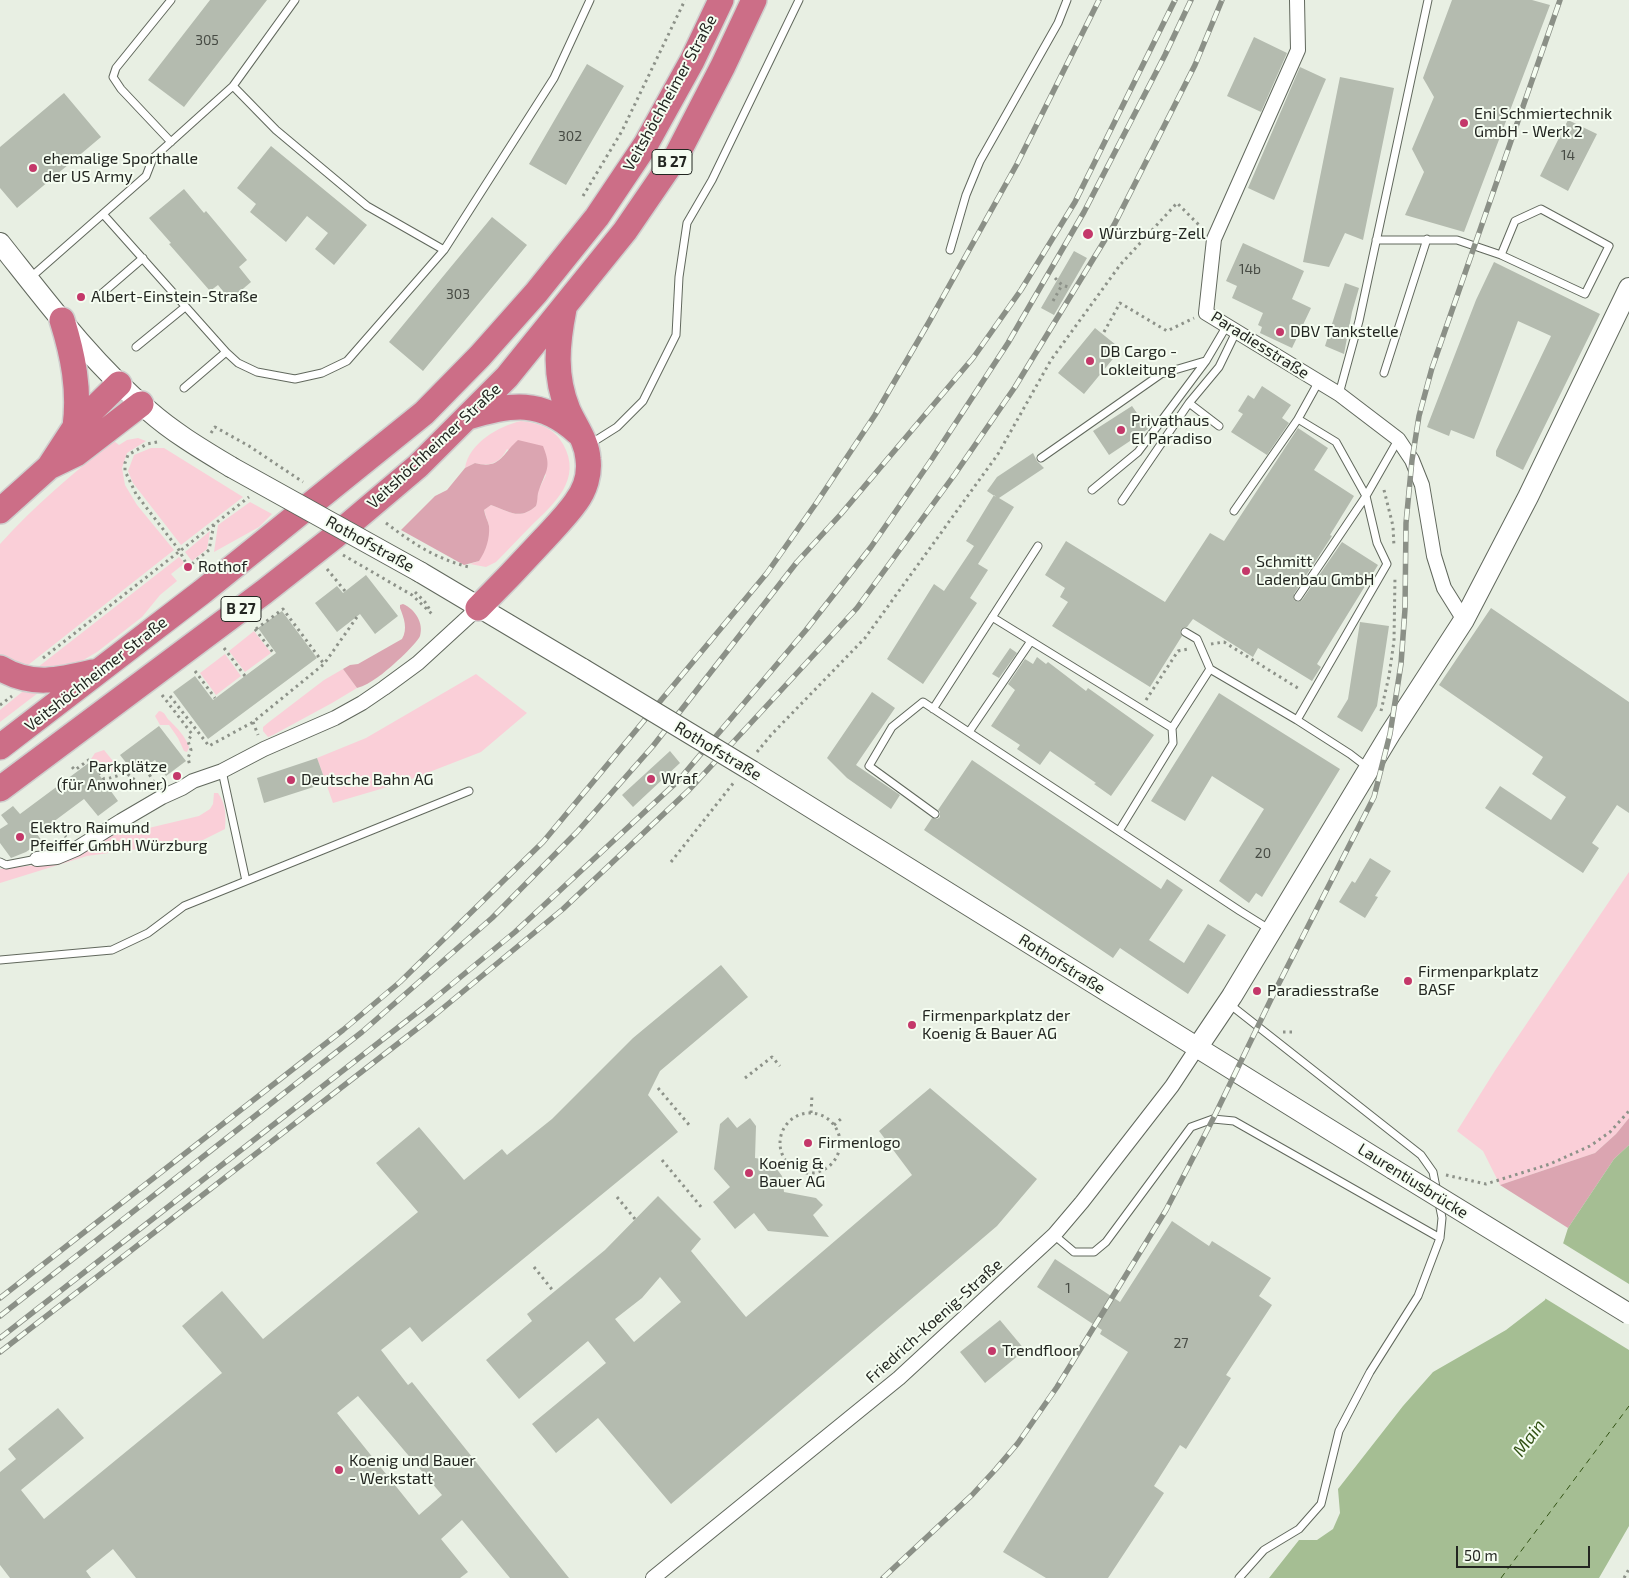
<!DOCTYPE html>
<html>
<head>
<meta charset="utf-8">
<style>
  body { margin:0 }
  #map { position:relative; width:1629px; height:1578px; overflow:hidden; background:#e8efe3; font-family:"Exo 2",sans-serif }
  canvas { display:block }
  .scale { position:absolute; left:1456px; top:1546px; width:134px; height:22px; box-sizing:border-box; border:2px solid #232621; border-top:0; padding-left:6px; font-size:15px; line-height:18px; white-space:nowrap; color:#232621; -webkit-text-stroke:4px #f5fdf1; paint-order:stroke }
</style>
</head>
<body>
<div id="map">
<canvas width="1629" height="1578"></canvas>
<div class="scale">50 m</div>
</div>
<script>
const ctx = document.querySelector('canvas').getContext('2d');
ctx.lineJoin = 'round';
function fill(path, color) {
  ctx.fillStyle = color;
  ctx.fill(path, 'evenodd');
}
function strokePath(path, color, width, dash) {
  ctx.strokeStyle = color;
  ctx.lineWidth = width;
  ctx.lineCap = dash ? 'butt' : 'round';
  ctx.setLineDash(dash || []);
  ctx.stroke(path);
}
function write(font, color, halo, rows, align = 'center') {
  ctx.font = font + ' "Exo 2",sans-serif';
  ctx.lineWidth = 4;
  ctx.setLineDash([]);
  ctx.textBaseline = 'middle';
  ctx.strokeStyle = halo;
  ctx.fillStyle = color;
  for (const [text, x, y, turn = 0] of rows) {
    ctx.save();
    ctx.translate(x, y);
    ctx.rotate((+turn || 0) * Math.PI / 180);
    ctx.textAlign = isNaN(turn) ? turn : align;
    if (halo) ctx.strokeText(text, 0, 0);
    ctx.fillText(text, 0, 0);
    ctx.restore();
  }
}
fill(new Path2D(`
  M521 421C539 423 554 428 563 444 583 479 554 504 531 526 519 538 508 550 496 562L486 567 470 564 479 561 489 526 484 510 491 505C509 511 519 521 536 506L538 491 546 475 507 449C500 463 490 467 475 463L465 468C469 443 499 426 521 421Z
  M138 438 146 441 127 453 122 468 125 485 137 505 174 550 23 669 11 664 0 655V544C34 506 74 472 114 441L119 445 127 440Z
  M151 448H164L243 497 181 545 133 483 128 471 134 455Z
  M250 502 272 514 259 527 214 552 218 525Z
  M210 531 207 549 192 561 185 552Z
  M179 557 185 563 171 574 177 581 160 595 142 617 97 652 75 665 33 671Z
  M254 631 271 653 245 672 229 651Z
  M225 654 241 676 216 695 200 673Z
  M343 669 357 688 332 703 273 735 268 737 263 731V727L269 722 324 680Z
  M476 674 527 713 481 752 401 783 333 803 317 758 366 738Z
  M27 688 38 690V693L0 722V710Z
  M159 711C166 712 165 717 170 721 178 729 185 736 189 747L187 752 184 751 178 738 169 725H160L155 716Z
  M104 750 113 761 114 770 113 772 101 773 91 759 95 753Z
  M214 793H218C226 804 226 816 225 829L203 840 87 856 0 883V869L45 864 114 833 132 832 199 816 210 809 213 804Z
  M1629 872V1118L1616 1134 1595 1153 1500 1185 1483 1151 1457 1131 1496 1069Z`), '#facfd8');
fill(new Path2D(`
  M518 440 543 446C552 468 546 470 539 490 537 494 538 501 536 506 519 521 509 511 491 505L484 510C485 516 488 521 489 526 490 538 486 551 479 561L464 565 401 530 435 496 447 490 465 468 475 463C500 470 502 454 518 440Z
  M403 604C415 609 424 623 420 636 417 644 386 672 378 677 371 682 364 686 357 688L343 669 350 665 358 664 402 639C408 629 404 618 400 608V605Z
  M1629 1118V1145L1614 1159 1568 1228 1500 1185 1595 1153 1616 1134Z`), '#dba5b1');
fill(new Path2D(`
  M1629 1145V1526L1599 1578H1269L1299 1540H1317L1333 1529 1340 1513 1338 1489 1403 1406 1433 1372 1506 1330 1545 1300 1568 1228 1614 1159Z`), '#a5be93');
fill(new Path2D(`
  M1561 1242 1629 1284V1350L1543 1297Z`), '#e8efe3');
strokePath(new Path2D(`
  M1501 1578 1629 1406`), '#325214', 1, [6, 5]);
fill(new Path2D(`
  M210 0H267L184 107 148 80Z
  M1452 0H1532L1550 5 1464 232 1405 215 1424 172 1412 149 1434 97 1423 78Z
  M1254 37 1287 53 1261 112 1227 96Z
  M587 64 624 86 566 185 529 164Z
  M1300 67 1326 79 1274 200 1248 188Z
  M1340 77 1394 88 1363 240 1345 233 1329 267 1303 262Z
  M64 93 101 137 17 208 0 188V147Z
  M1568 120 1597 134 1568 191 1540 176Z
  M271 146 367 225 334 265 315 249 328 233 307 216 286 242 250 212 256 204 237 188Z
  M184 189 204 213 206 211 247 260 239 267 251 282 230 300 218 285 210 291 169 244 171 243 149 218Z
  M492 217 527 245 423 371 389 342Z
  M1243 243 1304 271 1292 299 1311 308 1292 348 1260 333 1262 327 1258 325 1263 313 1232 298 1237 286 1226 281Z
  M1074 251 1087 258 1054 315 1041 308Z
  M1494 262 1600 314 1523 470 1496 456V451L1551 336 1518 321 1474 439 1451 430 1449 436 1427 427 1476 300Z
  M1345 283 1359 288 1352 312 1344 354 1325 346Z
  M1095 328 1121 349 1084 394 1058 373Z
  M1262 386 1291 405 1282 418 1289 423 1267 455 1231 432 1243 414 1238 411 1248 395 1254 399Z
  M1132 406 1148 429 1109 455 1093 431Z
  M1298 428 1328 448 1314 470 1354 496 1330 535 1332 536 1294 594V600L1298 602 1302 600 1342 542 1378 565 1317 664 1321 667 1312 681 1258 648 1253 657 1193 619 1187 627 1181 629 1180 632 1182 636 1150 687 1052 626 1068 602 1060 597 1065 588 1045 575 1066 541 1165 602 1210 533 1224 541Z
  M1033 453 1037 461 1044 468 999 498 1014 507 978 564 988 570 970 598 977 603 923 684 887 659 934 584 944 591 974 546 966 541 994 495 996 497 987 491 997 477Z
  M366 575 398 616 375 634 360 614 337 632 315 603 337 586 343 593Z
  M1491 608 1629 702V813L1617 805 1592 843 1599 848 1583 873 1485 808 1500 786 1551 820 1566 797 1532 774 1543 757 1439 685Z
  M282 611 317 658 208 739 173 692 195 676 213 700 245 676 276 653 258 628Z
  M1360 622 1389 626 1377 706 1362 732 1337 717 1348 699Z
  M1010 648 1017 653 999 678 992 674Z
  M1037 657 1046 664 1048 662 1086 691 1088 688 1154 735 1111 796 1094 784 1096 783 1050 751 1040 765 1017 749 1020 745 991 726 1015 690 1008 684 1025 659 1033 664Z
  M872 692 895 708 856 765 900 795 891 809 847 778 827 758Z
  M1219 693 1340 769 1262 897 1256 893 1249 903 1219 881 1264 809 1212 776 1185 821 1151 801Z
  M159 726 186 761 166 776 155 760 135 774 120 755Z
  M670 751 680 763 633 807 622 795Z
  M317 758 326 783 264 803 257 778Z
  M972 760 1161 889 1167 879 1183 890 1149 940 1184 963 1208 924 1226 935 1188 994 1120 948 1113 958 924 830 932 818 937 819 940 817V812L938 810Z
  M90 762 118 801 98 816 84 799 37 834 42 841 26 852 11 858 0 843V829L8 824 1 815 13 806 20 814Z
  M1370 858 1391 871 1375 896 1378 897 1365 918 1339 902 1352 881 1355 883Z
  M721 965 748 997 660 1071 648 1095 678 1132 422 1342 410 1327 381 1350 408 1385 412 1382 569 1578H510L462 1520 441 1539 468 1572 460 1578H136L113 1549 86 1571 91 1578H10L0 1565V1472L16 1459 8 1449 58 1408 84 1438 21 1490 44 1519 222 1373 182 1326 222 1291 263 1339 418 1212 376 1163 419 1127 464 1180 502 1149 507 1155 552 1119 633 1038ZM358 1396 442 1495 419 1515 337 1413Z
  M930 1088 1037 1179 997 1226 671 1504 598 1418 556 1453 532 1424 606 1363 588 1341 519 1399 486 1360 532 1321 527 1314 605 1250 658 1196 701 1239 691 1251 746 1317 912 1175 879 1131ZM660 1277 681 1302 634 1342 615 1319 642 1298Z
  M728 1117 737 1128 750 1118 756 1126 755 1158 768 1160 776 1168 782 1176 784 1192 816 1198 823 1205 813 1215 829 1237 768 1231 754 1213 735 1229 713 1202 730 1187 714 1169 720 1124Z
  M1172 1221 1209 1246 1212 1241 1271 1278 1259 1296 1272 1305 1226 1375 1231 1378 1186 1449 1180 1445 1154 1486 1164 1493 1108 1578H1046L1003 1552 1128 1352 1100 1334 1102 1330 1037 1287 1055 1259 1120 1302Z
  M1000 1320 1025 1350 985 1383 960 1352Z`), '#b4bbaf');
const lane = new Path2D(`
  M171 0 116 68 113 77 121 89 171 142
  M233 86 276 130 367 206 444 250
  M103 214 226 352 238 363 257 372 295 379 322 373 347 361 444 250 554 78 590 0
  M1376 240H1457L1501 255 1585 294 1609 246 1541 209 1515 221 1501 255
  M950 250 966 195 980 161 1058 23 1067 0
  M30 278 146 176 153 158 233 86 295 0
  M99 296 143 258
  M136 347 185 307
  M1384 373 1427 239
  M184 388 226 352
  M1339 394 1359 321 1428 0
  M1189 403 1219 426
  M1298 419 1319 381
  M590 444 617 427 643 401 676 335 679 277 687 223 712 180 799 0
  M1041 458 1161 374 1205 361
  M1092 490 1138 452 1206 361 1226 327
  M1122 501 1189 403 1219 367 1236 332
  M1234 511 1298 419 1336 442 1366 496 1377 543 1387 564 1297 720
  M1298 597 1366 496 1398 440
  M992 617 1172 728
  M1185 632 1197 639 1210 669 1297 720 1350 754 1367 767
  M933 709 1038 546
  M969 732 1031 641
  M935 814 869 766 892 727 923 702 1240 911 1269 929
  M1119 831 1173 743 1172 728 1210 669
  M0 862 6 865 37 859
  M246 881 469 791
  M0 960 112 950 148 933 184 906 246 881 222 771
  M1228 1003 1421 1155 1433 1172 1442 1218 1440 1238 1418 1296 1370 1372 1339 1431 1321 1504 1299 1529 1264 1550 1239 1578
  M1054 1235 1074 1252H1094L1106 1242 1191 1127 1213 1119 1234 1121 1440 1238`);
const street = new Path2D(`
  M1297 0 1298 50 1214 239 1206 313 1339 394 1398 439 1412 460 1422 485 1434 556 1444 588 1464 620
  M37 859 57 857 76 849 121 821 162 797 182 788 193 781 222 771 264 749 335 718 362 703 384 688 418 663 478 608
  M653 1578 899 1378 1054 1235 1082 1202 1172 1086 1197 1048`);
const secondary = new Path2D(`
  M0 243C46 301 92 363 149 411 174 433 203 450 231 467
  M420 572 583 669
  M752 771 1393 1169
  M1197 1048 1232 996 1390 734 1464 620 1528 497 1629 288`);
const highway = new Path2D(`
  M62 320C73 355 80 390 75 427
  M468 417C511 404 541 399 577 432
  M49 467 75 427 119 384
  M0 511 49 467 76 454 141 404
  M478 608C501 585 522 563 544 539 555 527 567 515 576 502 585 490 590 474 588 459 587 441 575 426 568 410 554 376 557 344 564 309
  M0 668C31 687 60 680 93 672
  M0 747 202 592 424 413 480 356 536 293 597 217 646 144 692 61 721 0
  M0 789 264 592 334 537 418 466 507 377 625 231 677 155 723 66 754 0`);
strokePath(lane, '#61685d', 9);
strokePath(street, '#61685d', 16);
strokePath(secondary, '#61685d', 22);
strokePath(highway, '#cfcfce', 28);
strokePath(new Path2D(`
  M583 196 622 131 685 0
  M1055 278 1062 285 1071 288
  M1053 301 1062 285
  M1104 332 1120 303 1167 331 1194 318
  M211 433 215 427 249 446 303 482
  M157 442 147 444 128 455 125 463V471L136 494 179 550 188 567 209 550 214 524
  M1384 490 1393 526 1394 547
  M386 523C412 543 436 559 469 567
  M343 555 412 595 433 615
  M327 569 345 591
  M415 592 425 602 430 610
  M255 629 274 654
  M256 629 283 609 324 664
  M1211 644 1224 642 1301 690
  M224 648 245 676
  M43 658 249 497
  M195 671 215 698
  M162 695 192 734 188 741 191 750 188 758 190 766
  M170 696 209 746 253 722 324 664 357 617
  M1146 700 1178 651 1188 649
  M0 705 12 696
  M1381 711 1389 676 1394 641 1395 576
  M253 722 258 735
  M757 752 771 735 865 638 998 454 1051 360 1120 265 1177 203 1202 228
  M72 767 75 770 90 759 104 779C130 775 123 766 143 790
  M146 769 155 784
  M61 831 66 837
  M671 862 735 781
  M1283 1032H1294
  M745 1078 772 1057 780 1066
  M658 1088 690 1126
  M811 1113 812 1095
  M780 1143a30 30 0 1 1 60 0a30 30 0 1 1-60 0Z
  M834 1125 842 1118
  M662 1160 702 1208
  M776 1168 785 1160
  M1446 1175 1486 1184 1550 1164 1590 1146 1610 1132 1629 1111
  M617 1197 635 1219
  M534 1267 554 1292
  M1624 1578 1629 1569`), '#8d9289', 3, [2.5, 4]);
strokePath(lane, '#fff', 7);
strokePath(street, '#fff', 14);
strokePath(secondary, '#fff', 20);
strokePath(highway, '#cc6e87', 25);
const rail = new Path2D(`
  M0 1298 343 1030 400 982 543 842 767 573 817 502 875 415 929 322 1017 164 1099 0
  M0 1316 362 1032 492 918 577 832 653 746 797 562 841 514 973 358 1021 290 1075 202 1175 0
  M0 1338 423 1008 515 932 678 781 806 630 871 547 932 459 1008 343 1084 212 1165 55 1191 0
  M0 1352 431 1018 563 909 689 790 857 608 955 474 1015 387 1114 225 1195 65 1222 0
  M883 1578 972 1495 996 1469 1018 1443 1057 1387 1166 1210 1213 1119 1275 991 1374 797 1390 734 1401 664 1405 609 1406 523 1412 460 1419 416 1432 368 1560 0`);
strokePath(rail, '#8b9087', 5.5);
strokePath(rail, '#f5fdf1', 4, [11]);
const secondaryBridge = new Path2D(`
  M231 467 420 572
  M583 669 752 771
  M1393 1169 1629 1314`);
strokePath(secondaryBridge, '#61685d', 22, []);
strokePath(secondaryBridge, '#fff', 20);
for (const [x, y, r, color] of [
  [1464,123,5,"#c4386a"],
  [33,168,5,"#c4386a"],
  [1088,234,6,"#c4386a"],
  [81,297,5,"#c4386a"],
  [1280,332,5,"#c4386a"],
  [1090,361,5,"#c4386a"],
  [1121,430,5,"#c4386a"],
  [188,567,5,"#c4386a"],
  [1246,571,5,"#c4386a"],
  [177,776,5,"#c4386a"],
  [651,779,5,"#c4386a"],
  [291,780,5,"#c4386a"],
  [20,837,5,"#c4386a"],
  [1408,981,5,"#c4386a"],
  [1257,991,5,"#c4386a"],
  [912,1025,5,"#c4386a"],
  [808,1143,5,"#c4386a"],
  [749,1173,5,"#c4386a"],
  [992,1351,5,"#c4386a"],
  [339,1470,5,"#c4386a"]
]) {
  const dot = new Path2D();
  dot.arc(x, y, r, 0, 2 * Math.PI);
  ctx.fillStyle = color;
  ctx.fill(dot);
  strokePath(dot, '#f5fdf1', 2);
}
write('14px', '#474b44', null, [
  ["305",207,40],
  ["302",570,136],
  ["14",1568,155],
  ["14b",1250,269],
  ["303",458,294],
  ["20",1263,853],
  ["1",1068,1288],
  ["27",1181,1343]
]);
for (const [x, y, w] of [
  [672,162,40],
  [241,609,40]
]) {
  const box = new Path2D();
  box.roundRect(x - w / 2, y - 12.5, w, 25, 4);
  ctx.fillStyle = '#f5fdf1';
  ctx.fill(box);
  strokePath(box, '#232621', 1);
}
write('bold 15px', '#232621', null, [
  ["B 27",672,162],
  ["B 27",241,609]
]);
write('16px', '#232621', '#f5fdf1', [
  ["Veitshöchheimer Straße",670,93,-61],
  ["Paradiesstraße",1260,345,32],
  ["Veitshöchheimer Straße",434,446,-43],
  ["Rothofstraße",370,544,29],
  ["Veitshöchheimer Straße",96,674,-38],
  ["Rothofstraße",718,751,31],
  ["Rothofstraße",1062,964,32],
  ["Laurentiusbrücke",1413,1181,32],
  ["Friedrich-Koenig-Straße",934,1321,-42]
]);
write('16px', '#232621', '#f5fdf1', [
  ["Eni Schmiertechnik",1474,114],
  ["GmbH - Werk 2",1474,132],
  ["ehemalige Sporthalle",43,159],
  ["der US Army",43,177],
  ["Würzburg-Zell",1099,234],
  ["Albert-Einstein-Straße",91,297],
  ["DBV Tankstelle",1290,332],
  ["DB Cargo -",1100,352],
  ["Lokleitung",1100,370],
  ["Privathaus",1131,421],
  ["El Paradiso",1131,439],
  ["Schmitt",1256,562],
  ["Ladenbau GmbH",1256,580],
  ["Rothof",198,567],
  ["Parkplätze",167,767,"right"],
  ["(für Anwohner)",167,785,"right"],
  ["Wraf",661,779],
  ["Deutsche Bahn AG",301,780],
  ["Elektro Raimund",30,828],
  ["Pfeiffer GmbH Würzburg",30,846],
  ["Firmenparkplatz",1418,972],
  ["BASF",1418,990],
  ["Paradiesstraße",1267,991],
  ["Firmenparkplatz der",922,1016],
  ["Koenig & Bauer AG",922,1034],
  ["Firmenlogo",818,1143],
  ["Koenig &",759,1164],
  ["Bauer AG",759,1182],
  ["Trendfloor",1002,1351],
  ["Koenig und Bauer",349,1461],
  ["- Werkstatt",349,1479]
], 'left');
write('italic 18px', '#325214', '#f5fdf1', [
  ["Main",1529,1438,-54]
]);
</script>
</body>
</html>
